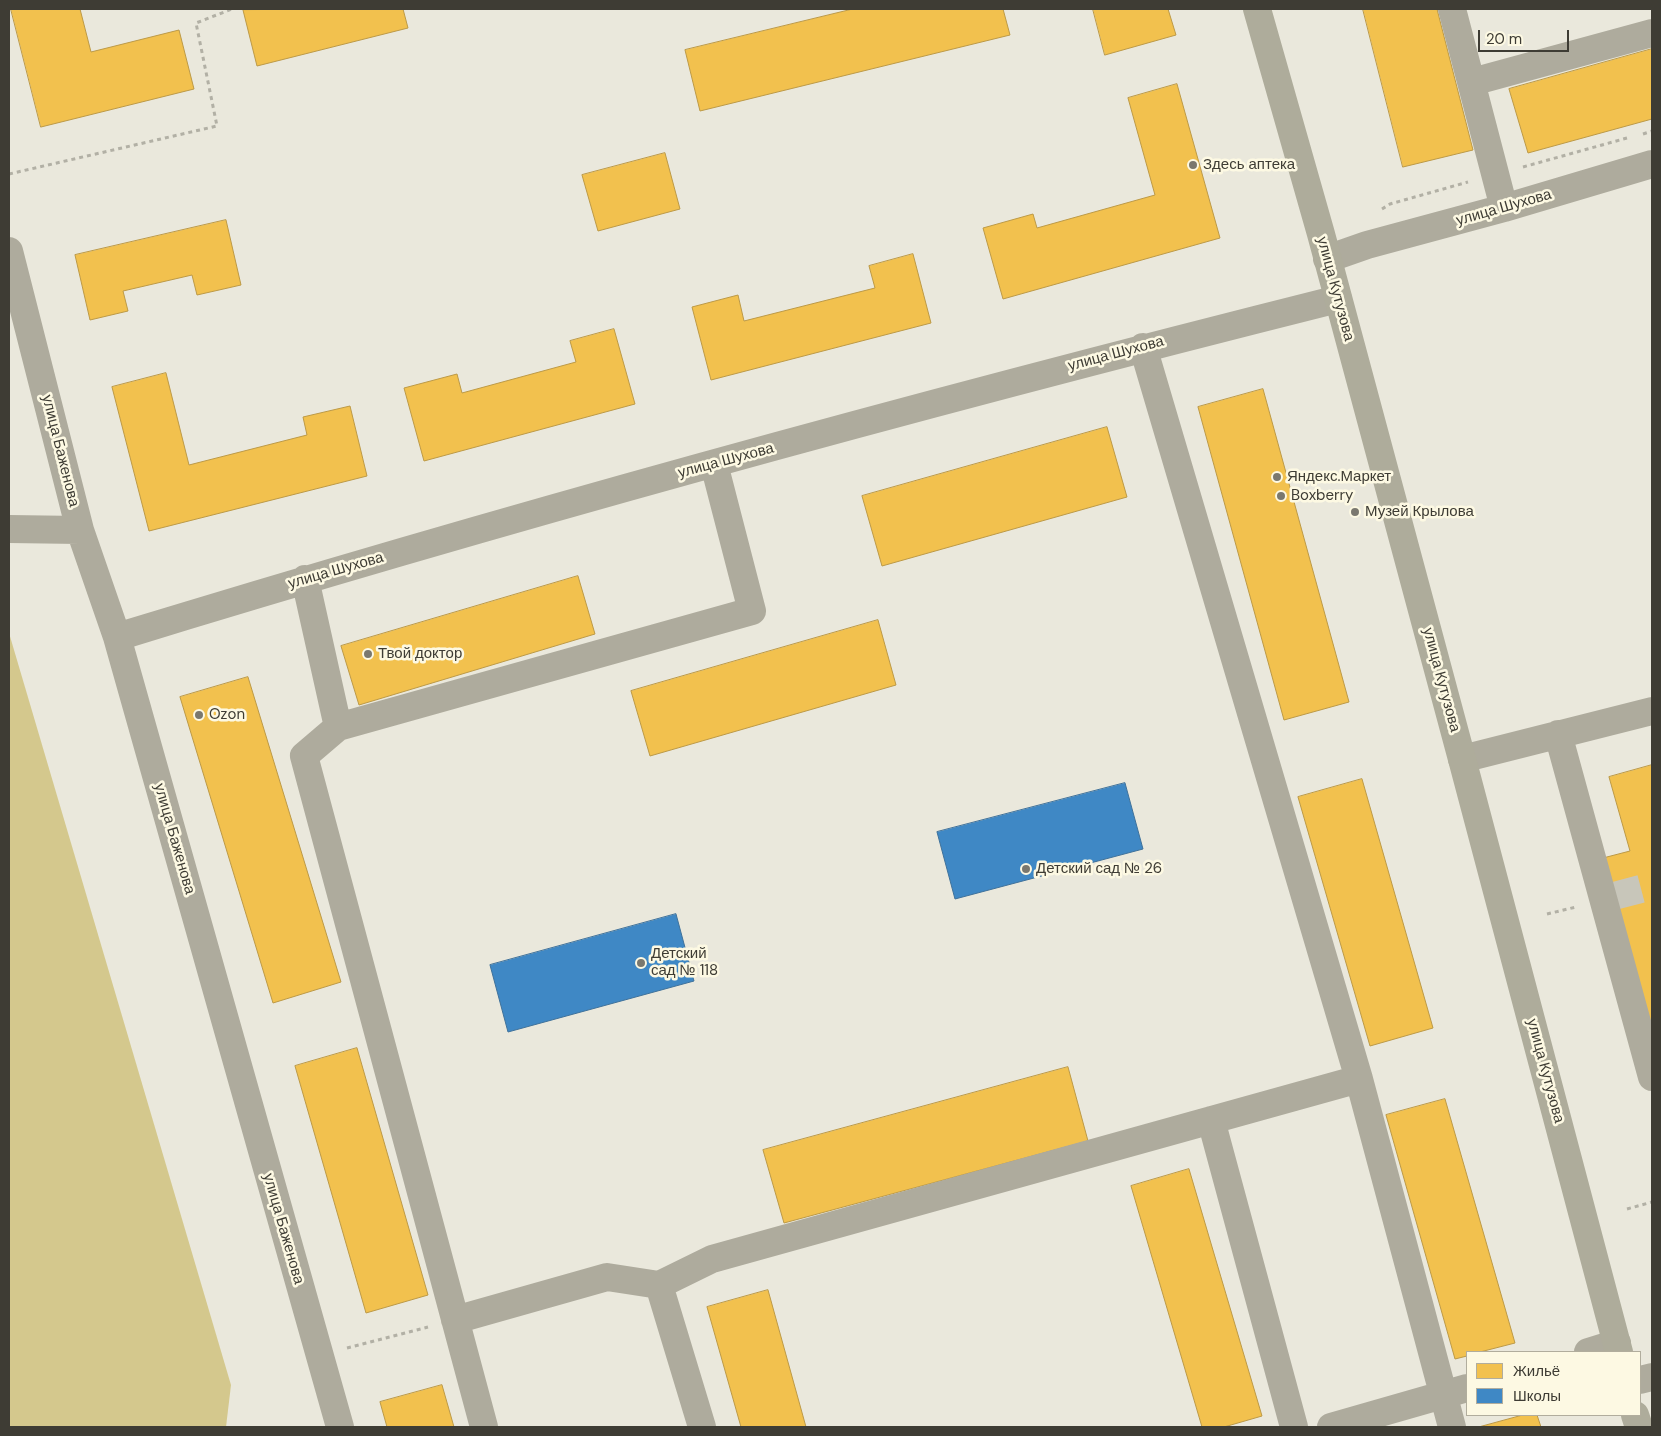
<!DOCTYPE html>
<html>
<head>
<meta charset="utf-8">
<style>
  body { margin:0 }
  #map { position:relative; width:1661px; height:1436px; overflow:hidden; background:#eae8dc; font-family:"DM Sans",sans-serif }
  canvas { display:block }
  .frame { position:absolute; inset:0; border:10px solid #3e3c34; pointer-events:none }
  .legend { position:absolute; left:1466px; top:1351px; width:175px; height:65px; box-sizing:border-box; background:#fdf9e3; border:1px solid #b1ad9d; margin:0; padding:6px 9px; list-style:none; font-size:15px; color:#3e3c34 }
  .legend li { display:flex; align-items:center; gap:10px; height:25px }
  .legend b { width:25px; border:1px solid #b1ad9d }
  .scale { position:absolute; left:1478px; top:30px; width:91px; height:22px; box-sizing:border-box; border:2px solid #3e3c34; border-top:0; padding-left:6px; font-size:15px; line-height:18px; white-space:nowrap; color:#3e3c34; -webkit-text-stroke:4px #fdf9e3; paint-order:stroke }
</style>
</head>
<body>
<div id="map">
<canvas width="1661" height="1436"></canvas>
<div class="frame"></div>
<ul class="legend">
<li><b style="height:14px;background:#f2c14e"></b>Жильё</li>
<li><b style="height:14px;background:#3f88c5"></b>Школы</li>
</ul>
<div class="scale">20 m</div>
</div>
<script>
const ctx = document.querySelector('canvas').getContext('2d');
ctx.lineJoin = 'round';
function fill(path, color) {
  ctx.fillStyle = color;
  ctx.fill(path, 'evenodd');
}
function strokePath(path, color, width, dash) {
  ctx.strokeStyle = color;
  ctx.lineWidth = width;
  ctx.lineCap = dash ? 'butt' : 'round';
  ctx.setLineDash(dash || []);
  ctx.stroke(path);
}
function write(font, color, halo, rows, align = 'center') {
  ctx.font = font + ' "DM Sans",sans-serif';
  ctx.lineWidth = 5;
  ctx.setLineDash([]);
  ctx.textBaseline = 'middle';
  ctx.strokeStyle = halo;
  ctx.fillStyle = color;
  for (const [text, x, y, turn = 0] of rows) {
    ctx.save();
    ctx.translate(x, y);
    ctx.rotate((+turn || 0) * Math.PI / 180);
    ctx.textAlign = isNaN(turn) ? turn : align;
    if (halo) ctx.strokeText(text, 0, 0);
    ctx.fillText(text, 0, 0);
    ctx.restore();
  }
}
fill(new Path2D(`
  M9 633 231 1385 226 1427H9Z`), '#d4c88d');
const homes = new Path2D(`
  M11 9H80L91 52 179 30 194 89 41 127Z
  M403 9 408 28 257 66 243 10Z
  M853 9H1003L1010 35 700 111 685 50Z
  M1093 9H1168L1176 35 1105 55Z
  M1363 9H1437L1473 150 1403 167Z
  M1652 49V119L1528 153 1509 89Z
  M1177 84 1220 238 1003 299 983 228 1033 214 1037 228 1155 195 1128 98Z
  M665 153 680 209 598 231 582 175Z
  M226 220 241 285 197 295 192 275 123 291 128 311 90 320 75 255Z
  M913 254 931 323 711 380 692 307 738 295 744 321 875 288 869 266Z
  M614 329 635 404 424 461 404 388 457 374 462 393 576 362 570 341Z
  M166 373 189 465 307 435 303 417 350 406 367 476 149 531 112 387Z
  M1263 389 1349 702 1284 720 1198 407Z
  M1107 427 1127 497 882 566 862 496Z
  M578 576 595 634 359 705 341 646Z
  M878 620 896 685 650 756 631 691Z
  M248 677 341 982 273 1003 180 697Z
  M1652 765V1032L1603 858 1630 851 1609 777Z
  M1362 779 1433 1028 1370 1046 1298 797Z
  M357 1048 428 1295 366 1313 295 1066Z
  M1068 1067 1088 1141 784 1223 763 1150Z
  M1445 1099 1515 1343 1480 1352H1467V1356L1455 1359 1386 1115Z
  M1189 1169 1262 1416 1224 1427H1202L1131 1186Z
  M768 1290 806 1427H741L707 1307Z
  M442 1385 454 1427H387L380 1402Z
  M1523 1415H1537L1541 1427H1479Z`);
fill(homes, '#f2c14e');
strokePath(homes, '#bc9946', 1);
const schools = new Path2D(`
  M1125 783 1143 849 955 899 937 832Z
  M676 914 694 981 508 1032 490 965Z`);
fill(schools, '#3f88c5');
strokePath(schools, '#3f719a', 1);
strokePath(new Path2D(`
  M1614 896 1652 886`), '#c8c6ba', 28, [28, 14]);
strokePath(new Path2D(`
  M1643 134 1652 131
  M1523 167 1627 138
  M9 174 217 126 196 23 232 9
  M1382 209 1390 204 1468 182
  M1547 914 1576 907
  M1627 1209 1652 1202
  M347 1348 428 1327`), '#b2b0a5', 3, [4, 4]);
strokePath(new Path2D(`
  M1452 9 1504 208
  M1472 82 1652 33
  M9 251 80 530 117 637 340 1427
  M1327 259 1367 245 1504 208 1652 164
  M1143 347 1359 1079 1452 1427
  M9 529 80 530
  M305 579 338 727 304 756 484 1427
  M117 637C521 513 928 402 1338 299
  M338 727 752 611 714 464
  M1558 734 1652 1077
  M1462 759 1652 711
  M1211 1120 1294 1427
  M659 1285 702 1427
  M455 1320 607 1277 659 1285 712 1259 1359 1079
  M1588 1352 1617 1343
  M1640 1380 1652 1377
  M1331 1427 1467 1388`), '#aeab9d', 28);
strokePath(new Path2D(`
  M1257 9 1321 234 1462 759 1619 1352
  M1635 1415 1639 1427`), '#aeac9b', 28);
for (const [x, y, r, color] of [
  [1193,165,5,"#7a786f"],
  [1277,477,5,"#7a786f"],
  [1281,496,5,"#7a786f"],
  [1355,512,5,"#7a786f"],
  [368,654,5,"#7a786f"],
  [199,715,5,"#7a786f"],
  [1026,869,5,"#7a786f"],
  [641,963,5,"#7a786f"]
]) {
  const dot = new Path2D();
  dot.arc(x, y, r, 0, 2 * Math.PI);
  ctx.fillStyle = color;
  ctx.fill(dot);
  strokePath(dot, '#fdf9e3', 2);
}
write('15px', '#3e3c34', '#fdf9e3', [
  ["Здесь аптека",1203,165],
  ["Яндекс.Маркет",1287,477],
  ["Boxberry",1291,496],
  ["Музей Крылова",1365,512],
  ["Твой доктор",378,654],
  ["Ozon",209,715],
  ["Детский сад № 26",1036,869],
  ["Детский",651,954],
  ["сад № 118",651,971]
], 'left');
write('15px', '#3e3c34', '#fdf9e3', [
  ["улица Шухова",1504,208,-16],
  ["улица Кутузова",1335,289,75],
  ["улица Шухова",1116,354,-15],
  ["улица Баженова",60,451,76],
  ["улица Шухова",726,461,-15],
  ["улица Шухова",336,571,-16],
  ["улица Кутузова",1441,680,75],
  ["улица Баженова",174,839,74],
  ["улица Кутузова",1545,1071,75],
  ["улица Баженова",283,1229,74]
]);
</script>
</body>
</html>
